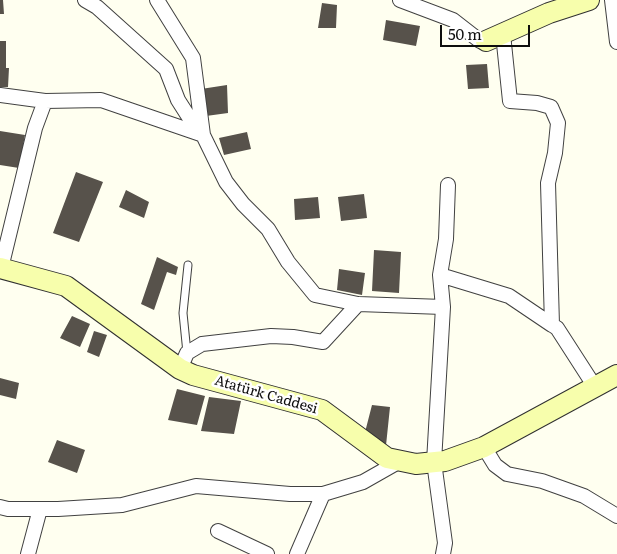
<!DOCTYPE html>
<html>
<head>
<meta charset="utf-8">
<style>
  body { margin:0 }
  #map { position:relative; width:617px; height:554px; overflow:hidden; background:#fffff0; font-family:Literata,serif }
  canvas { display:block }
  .scale { position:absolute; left:440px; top:25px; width:90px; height:22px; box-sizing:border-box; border:2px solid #0e0e0e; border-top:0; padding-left:6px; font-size:15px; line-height:18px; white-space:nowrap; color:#0e0e0e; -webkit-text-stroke:4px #fff; paint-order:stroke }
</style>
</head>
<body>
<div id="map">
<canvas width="617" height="554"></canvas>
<div class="scale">50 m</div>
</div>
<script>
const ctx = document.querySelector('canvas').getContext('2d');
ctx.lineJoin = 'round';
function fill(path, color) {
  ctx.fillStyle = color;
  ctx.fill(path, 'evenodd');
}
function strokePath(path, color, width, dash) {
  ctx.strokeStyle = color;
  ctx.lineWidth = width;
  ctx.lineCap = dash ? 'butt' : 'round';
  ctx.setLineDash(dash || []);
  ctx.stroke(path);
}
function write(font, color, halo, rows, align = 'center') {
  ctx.font = font + ' Literata,serif';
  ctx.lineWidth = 5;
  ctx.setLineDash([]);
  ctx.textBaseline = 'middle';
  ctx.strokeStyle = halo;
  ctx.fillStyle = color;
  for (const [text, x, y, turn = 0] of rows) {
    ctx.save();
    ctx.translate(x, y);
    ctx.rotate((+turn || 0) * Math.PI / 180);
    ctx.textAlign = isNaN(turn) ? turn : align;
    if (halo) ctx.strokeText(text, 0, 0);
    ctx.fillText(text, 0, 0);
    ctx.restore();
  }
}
fill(new Path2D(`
  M0 0H3L4 14H0Z
  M322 3 337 5 336 28H318Z
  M386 20 420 26 416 46 383 40Z
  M0 41H6V68H9L8 87H0Z
  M487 64 489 88 468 89 466 65Z
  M227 85 228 113 206 116 201 89Z
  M0 131 25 135 19 168 0 165Z
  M247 132 251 149 224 155 219 138Z
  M76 172 103 182 79 242 53 233Z
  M126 190 149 202 144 218 119 207Z
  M364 194 367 218 341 221 338 197Z
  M318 197 320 218 295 220 294 199Z
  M374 250 401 252 399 293 372 291Z
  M157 257 178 267 176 275 167 272 154 310 141 304Z
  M339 269 365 273 362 295 337 290Z
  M72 316 90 324 80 347 60 338Z
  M94 331 107 335 99 357 87 352Z
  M0 378 19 383 16 399 0 395Z
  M177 389 205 396 197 425 168 420Z
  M209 397 241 401 234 434 201 431Z
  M372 405 390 407 385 455 363 440Z
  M57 440 85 450 77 473 48 462Z`), '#57524b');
const lane = new Path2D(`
  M187 353 183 313 188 265`);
const street = new Path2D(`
  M85 0 97 7 166 69 178 100 199 133
  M157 0 193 58 203 135 226 182 243 204 268 229 288 262 315 295 358 304 443 307 434 462 445 543 443 554
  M400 0 453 20 480 41H486
  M612 0 617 42
  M503 34 510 101 537 103 551 107 558 123 555 153 548 183 552 325
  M0 95 45 101 101 100 203 135
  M1 268 35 128 45 101
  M440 275 446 239 448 185
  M443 307 440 275 509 296 552 325 557 328 595 387
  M180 369 187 353 202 344 271 336 293 337 323 342 358 304
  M484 447 495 465 507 474 542 481 584 496 617 516
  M0 507 8 509H58L122 505 196 486 290 494H323L363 482 400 461
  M218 531 267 554
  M28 554 40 509
  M297 554 323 494`);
const secondary = new Path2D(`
  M486 41 549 13 589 0
  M0 268 66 286 180 369 193 375 322 410 387 458 416 464 445 461 484 447 617 375`);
strokePath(lane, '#414141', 9);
strokePath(street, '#414141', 16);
strokePath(secondary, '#303030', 22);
strokePath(lane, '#fff', 7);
strokePath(street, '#fff', 14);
strokePath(secondary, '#f7feac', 20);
write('14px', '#0e0e0e', '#fff', [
  ["Atatürk Caddesi",266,395,16]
]);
</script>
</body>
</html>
